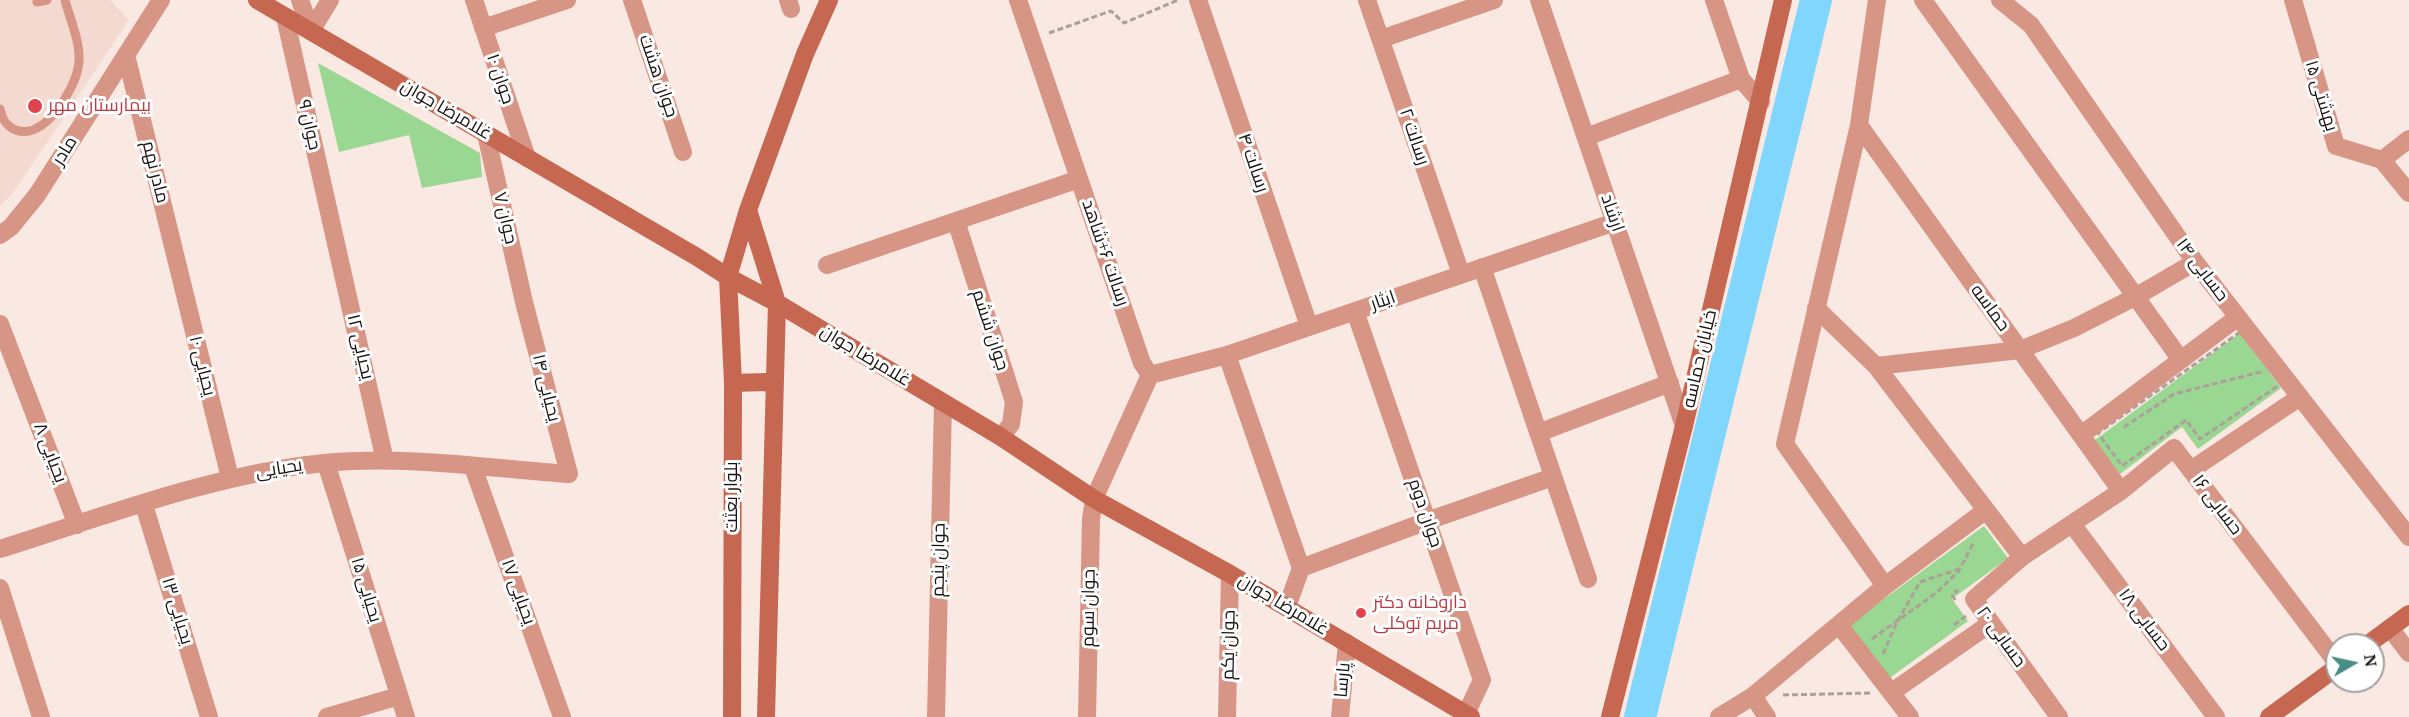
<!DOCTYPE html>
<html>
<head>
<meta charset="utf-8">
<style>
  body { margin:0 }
  #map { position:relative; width:2409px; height:717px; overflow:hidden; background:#fae8e2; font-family:"PT Serif",serif }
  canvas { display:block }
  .north { position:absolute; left:2325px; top:633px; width:60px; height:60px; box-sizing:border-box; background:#fff; border:2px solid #a3a19f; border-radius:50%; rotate:81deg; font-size:16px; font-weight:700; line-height:24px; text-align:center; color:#191310 }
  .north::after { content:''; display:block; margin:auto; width:21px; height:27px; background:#498e84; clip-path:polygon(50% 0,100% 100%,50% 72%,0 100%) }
</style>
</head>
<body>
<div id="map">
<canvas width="2409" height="717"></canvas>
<div class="north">N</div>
</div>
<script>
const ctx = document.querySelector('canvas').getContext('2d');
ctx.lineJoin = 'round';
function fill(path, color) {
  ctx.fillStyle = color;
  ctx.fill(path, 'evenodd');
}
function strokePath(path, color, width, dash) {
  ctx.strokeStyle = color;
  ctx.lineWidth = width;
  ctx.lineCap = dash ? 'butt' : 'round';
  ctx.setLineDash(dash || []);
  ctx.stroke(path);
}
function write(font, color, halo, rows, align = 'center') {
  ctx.font = font + ' "PT Serif",Cairo,serif';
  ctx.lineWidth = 6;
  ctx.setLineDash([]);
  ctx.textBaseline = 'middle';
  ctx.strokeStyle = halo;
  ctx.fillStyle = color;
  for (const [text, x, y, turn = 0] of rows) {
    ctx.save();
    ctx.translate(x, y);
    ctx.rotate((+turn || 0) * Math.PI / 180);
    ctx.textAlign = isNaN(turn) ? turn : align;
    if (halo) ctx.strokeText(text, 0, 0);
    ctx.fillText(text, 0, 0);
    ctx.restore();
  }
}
fill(new Path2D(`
  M0 0H110L129 20 13 193 0 206Z`), '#f3d9d0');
fill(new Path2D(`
  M318 63 480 153 482 177 422 188 409 135 339 152Z
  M2240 333 2281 388 2198 449 2182 427 2120 474 2095 440Z
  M1984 526 2008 558 1952 599 1968 621 1887 680 1848 625Z`), '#9ad792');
strokePath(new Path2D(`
  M1640 717 1816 0`), '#80d6fc', 32);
strokePath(new Path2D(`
  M1049 33 1111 11 1124 23 1178 0
  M2243 330 2282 383 2200 439 2186 420 2122 466 2098 433Z
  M2124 427 2174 394 2261 372
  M1955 600 1952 595 1958 590
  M1954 625 1966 616
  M1872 639 1936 593 1958 572 1974 542
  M1883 654 1897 622 1920 582 1959 569
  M1783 695 1870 693`), '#ad9f9a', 3, [6, 3]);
strokePath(new Path2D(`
  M37 2 47 0
  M0 109C2 119 6 126 16 130 44 141 74 90 78 68 83 47 70 20 65 0`), '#d69585', 9);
strokePath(new Path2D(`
  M300 0 311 31
  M474 0 527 158
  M632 0 683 152
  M788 0 791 9
  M1018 0 1142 363 1150 375 1094 499 1091 519 1087 717
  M1198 0 1309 326
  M1367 0 1461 274
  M1539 0 1684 426
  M1714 0 1741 79 1761 102
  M1877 0 1859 125 1785 444 1885 586
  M1923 0 2181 360
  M2000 0 2031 25 2195 262 2409 537
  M2293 0 2336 146 2382 160
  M285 17 385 461
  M483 28 567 0
  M311 31 330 0
  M1381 39 1494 0
  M126 55 230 478
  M1859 125 2121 491
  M1586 137 1741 79
  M2382 160 2409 193
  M2382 160 2409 139
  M956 221 1014 402 1011 424 1001 437
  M0 235 11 227 37 195 161 0
  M827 265 1079 179
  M1482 267 1588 579
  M1816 308 1876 366 2020 350 2074 328 2135 297 2195 262
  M1355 311 1482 680 1466 714
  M0 324 77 525
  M1227 355 1301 568
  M1876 366 2022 557
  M1150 375 1227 355 1615 222
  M1538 433 1670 383
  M2081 435 2238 317
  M326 463 406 717
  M473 467 562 717
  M2191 470 2300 397
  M144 505 209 717
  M2072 524 2216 717
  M0 549C105 516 215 474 324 463 405 455 488 468 569 474L524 302 486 134
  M1301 568 1427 521 1553 477
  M0 588 41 717
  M1287 607 1301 568
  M1839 625 1910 717
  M2390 628 2409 653
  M1892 692 1991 623
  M1753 696 1767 717
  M327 717 399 696
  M936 717 943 403
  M1227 717 1230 574
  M1340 717 1347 643
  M1719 717 1753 696 1885 586 1986 510
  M2059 717 1974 599 2022 557 2121 491 2174 448 2337 663`), '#d69585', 18);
strokePath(new Path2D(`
  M257 0 697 257 728 277 777 303 1001 437 1094 499 1230 574 1471 717
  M748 210 777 303 766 717
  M733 383 766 382 774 386
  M2367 645 2409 614
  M732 717 733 383 728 277 748 210 805 54 829 0
  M1610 717 1684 426 1783 0
  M2269 717 2337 667`), '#c66851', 18);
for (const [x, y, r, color] of [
  [35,106,8,"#e0444e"],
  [1361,613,6,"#e0444e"]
]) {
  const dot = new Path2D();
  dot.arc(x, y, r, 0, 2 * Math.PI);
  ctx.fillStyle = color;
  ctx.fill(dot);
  strokePath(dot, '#fff', 2);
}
write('18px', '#191310', '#fff', [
  ["جوان هشت",658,76,71],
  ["جوان ۱۰",500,79,71],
  ["بهشتی ۱۵",2321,96,73],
  ["غلامرضا جوان",446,110,30],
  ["جوان ۹",309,125,77],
  ["رسالت ۲",1414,137,71],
  ["مادر",65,151,-58],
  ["رسالت ۴",1253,163,71],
  ["مادر نهم",155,172,76],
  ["ارشاد",1612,213,71],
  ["جوان ۷",505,218,77],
  ["رسالت ۶+شاهد",1105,253,71],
  ["حسابی ۱۴",2202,270,53],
  ["ایثار",1383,301,-19],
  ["حماسه",1990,308,54],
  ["جوان ششم",990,330,72],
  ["یحیایی ۱۲",360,347,77],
  ["غلامرضا جوان",865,356,31],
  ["خیابان حماسه",1700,359,-77],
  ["یحیایی ۱۰",202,366,76],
  ["یحیایی ۱۴",546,388,76],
  ["یحیایی ۸",50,453,69],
  ["یحیایی",279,469,-9],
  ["بلوار بعثت",732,497,-90],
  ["حسابی ۱۶",2217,505,53],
  ["جوان دوم",1425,513,71],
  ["جوان پنجم",939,560,-89],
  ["یحیایی ۱۵",366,590,73],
  ["یحیایی ۱۷",518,592,70],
  ["غلامرضا جوان",1283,605,31],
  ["جوان سوم",1089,608,-89],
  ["یحیایی ۱۳",177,611,73],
  ["حسابی ۱۸",2144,620,53],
  ["حسابی ۲۰",2001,637,54],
  ["جوان یکم",1229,645,-89],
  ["پارسا",1343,680,-85]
]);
write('18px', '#be3a42', '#fff', [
  ["بیمارستان مهر",48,106],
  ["داروخانه دکتر",1373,603],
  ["مریم توکلی",1373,624]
], 'left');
</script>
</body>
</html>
